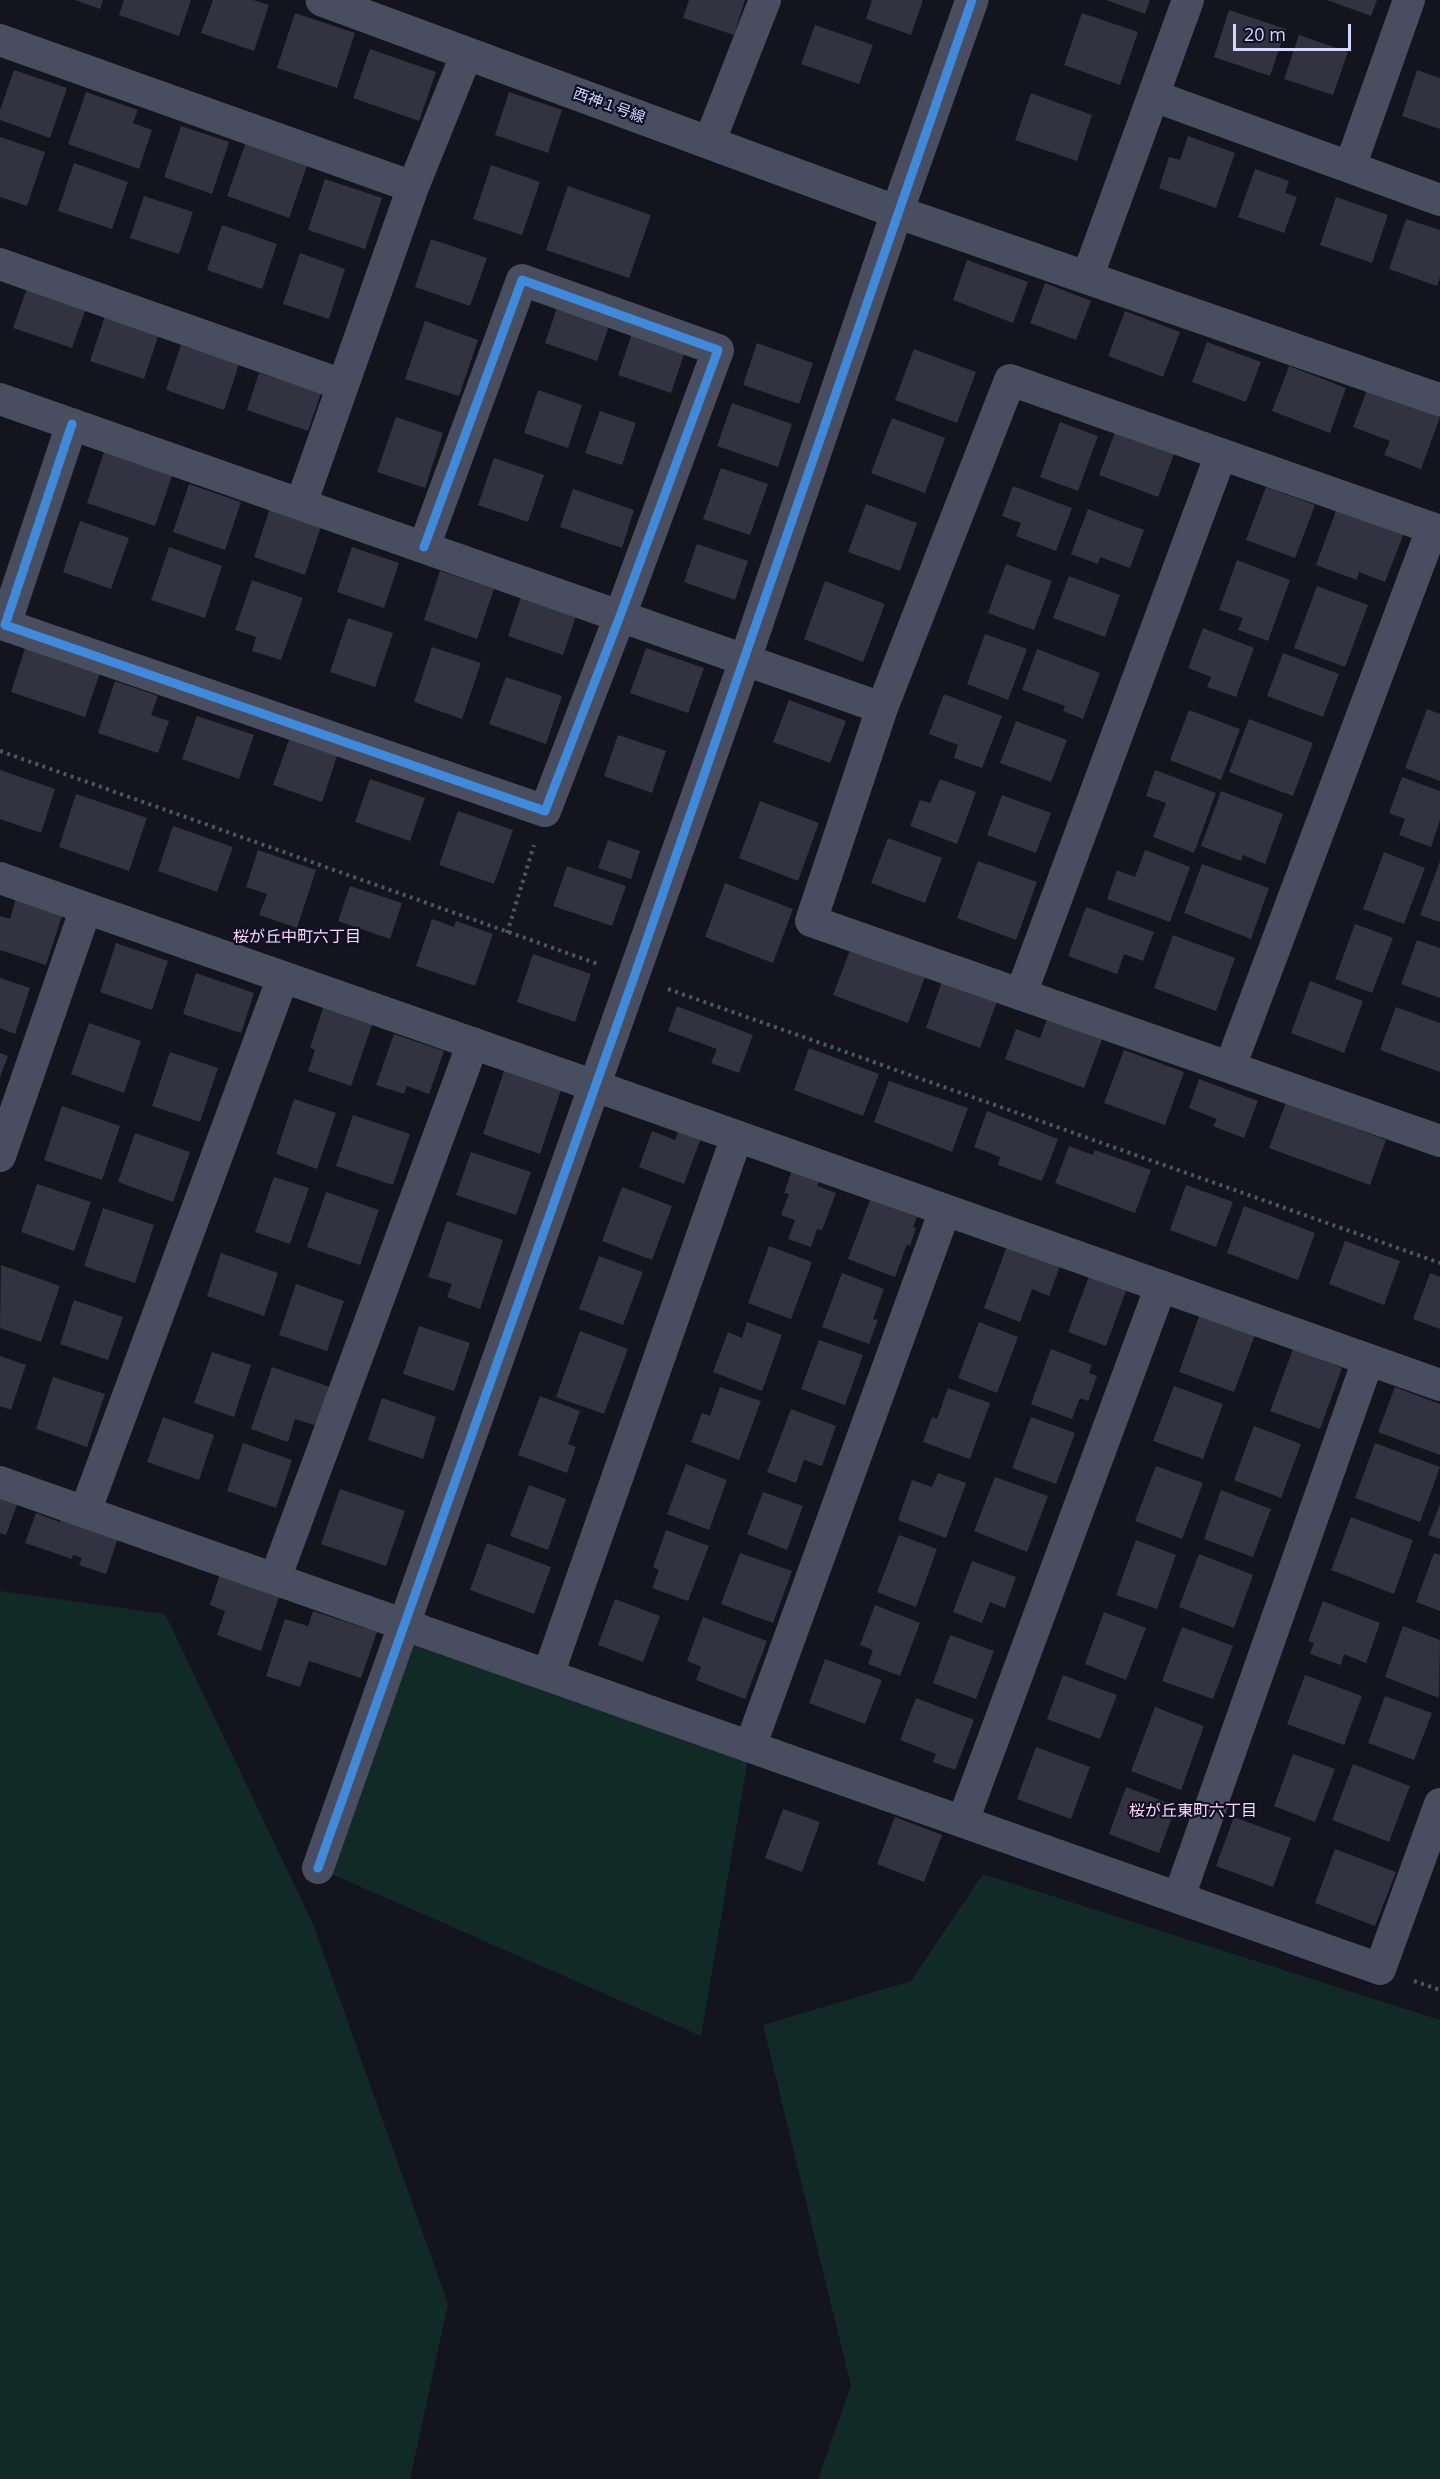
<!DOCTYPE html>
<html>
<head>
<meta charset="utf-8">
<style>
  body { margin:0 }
  #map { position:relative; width:1440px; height:2479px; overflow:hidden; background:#14141f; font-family:"Open Sans",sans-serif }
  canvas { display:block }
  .scale { position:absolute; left:1233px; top:24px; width:118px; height:27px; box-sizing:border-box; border:3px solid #d3d8fe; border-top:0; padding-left:8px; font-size:18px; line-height:21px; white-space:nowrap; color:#d3d8fe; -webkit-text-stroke:4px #0f1024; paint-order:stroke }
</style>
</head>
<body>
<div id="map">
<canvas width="1440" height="2479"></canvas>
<div class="scale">20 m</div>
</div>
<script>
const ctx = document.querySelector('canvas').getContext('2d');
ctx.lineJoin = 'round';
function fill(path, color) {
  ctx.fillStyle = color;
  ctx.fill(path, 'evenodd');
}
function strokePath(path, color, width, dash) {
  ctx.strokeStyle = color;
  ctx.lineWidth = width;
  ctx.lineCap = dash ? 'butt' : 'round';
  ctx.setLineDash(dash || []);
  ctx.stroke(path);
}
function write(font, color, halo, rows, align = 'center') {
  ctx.font = font + ' "Open Sans","Noto Sans JP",sans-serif';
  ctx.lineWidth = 4.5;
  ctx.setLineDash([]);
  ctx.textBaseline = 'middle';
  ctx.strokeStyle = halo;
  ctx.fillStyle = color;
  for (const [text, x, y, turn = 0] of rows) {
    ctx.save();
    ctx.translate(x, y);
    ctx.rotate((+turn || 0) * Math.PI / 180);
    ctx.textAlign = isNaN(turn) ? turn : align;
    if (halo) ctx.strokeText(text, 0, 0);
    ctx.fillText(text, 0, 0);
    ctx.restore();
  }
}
fill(new Path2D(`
  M0 1591 165 1614 313 1924 448 2304 410 2479H0Z
  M405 1625 750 1747 701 2036 318 1868Z
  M983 1874 1440 2020V2479H818L851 2386 763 2025 911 1981Z`), '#122a26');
fill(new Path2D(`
  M75 0H103L100 9Z
  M124 0H191L179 36 119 15Z
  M213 0H253L269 5 254 51 201 33Z
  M689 0H745L734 35 683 18Z
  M872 0H923L911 35 866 19Z
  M1106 0H1150L1145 14Z
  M1327 0H1377L1371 16Z
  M1229 10 1286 29 1270 76 1214 57Z
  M295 13 355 33 337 88 277 68Z
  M1082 13 1138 32 1120 85 1064 65Z
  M815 25 873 45 859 84 801 64Z
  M1299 35 1348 52 1333 95 1284 79Z
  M370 49 436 72 419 121 353 98Z
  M14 70 67 88 50 138 0 120V110Z
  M1417 70 1440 78V129L1402 116Z
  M86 92 138 110 133 123 152 130 139 169 68 144Z
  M509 92 562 110 548 153 495 135Z
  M1031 93 1092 115 1077 161 1015 140Z
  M181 126 229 142 212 194 164 177Z
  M1188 136 1235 153 1216 208 1159 188 1169 157 1180 160Z
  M0 137 45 152 27 206 0 197Z
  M246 142 308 163 289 218 227 196Z
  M74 163 128 182 112 229 58 211Z
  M491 165 540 182 522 235 473 219Z
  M1255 169 1289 181 1285 193 1297 197 1284 233 1238 217Z
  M325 179 382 198 365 249 308 230Z
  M568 186 651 215 629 278 546 250Z
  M144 196 193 212 179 254 130 238Z
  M1336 197 1388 215 1372 263 1320 245Z
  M1406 219 1440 230V277L1437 286 1389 269Z
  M222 225 277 244 262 289 207 270Z
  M431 239 487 258 470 306 415 287Z
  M300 253 345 269 329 319 283 304Z
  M967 260 1028 282 1013 323 953 300Z
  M1045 283 1091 301 1076 340 1030 323Z
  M27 288 86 308 72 348 13 328Z
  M559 302 611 320 597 361 545 343Z
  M1125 311 1180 332 1163 377 1108 356Z
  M105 316 159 334 144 379 90 361Z
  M425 321 478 340 459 396 405 379Z
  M632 333 685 351 671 393 618 375Z
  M1207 342 1261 362 1246 402 1192 382Z
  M757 343 813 363 799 404 743 385Z
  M181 345 239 364 224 410 166 390Z
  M914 349 976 372 957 423 895 400Z
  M1289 366 1346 388 1330 433 1272 411Z
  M259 373 321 393 308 431 247 410Z
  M538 390 582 405 568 448 524 433Z
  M1367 390 1440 417 1421 469 1384 455 1390 441 1353 427Z
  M732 403 792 424 778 467 717 446Z
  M600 411 636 423 622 465 585 453Z
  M396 417 443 433 425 488 377 472Z
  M892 418 945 438 925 493 871 473Z
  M1060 422 1098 436 1078 491 1040 477Z
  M1115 432 1174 454 1158 497 1099 475Z
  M105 449 173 473 155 526 87 503Z
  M494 458 544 475 528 522 478 505Z
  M721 468 768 484 750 535 703 519Z
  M189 484 241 502 225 550 173 532Z
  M1013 486 1072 508 1056 551 1016 536 1021 523 1002 516Z
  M1266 487 1315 505 1295 558 1246 540Z
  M573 489 634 510 622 548 560 527Z
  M866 504 917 523 900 571 848 552Z
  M270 508 321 526 305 575 254 557Z
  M1337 508 1404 533 1385 582 1359 572 1357 580 1316 565Z
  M1088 509 1144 530 1130 568 1100 557 1098 564 1071 554Z
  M80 521 129 538 111 589 63 572Z
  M697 544 748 561 735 600 684 582Z
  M169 547 222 566 205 618 151 600Z
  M352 547 399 563 384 608 337 592Z
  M1237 560 1290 580 1268 641 1238 630 1243 618 1219 610Z
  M1006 564 1052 581 1034 630 988 613Z
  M440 571 494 589 477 639 424 620Z
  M1069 576 1120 595 1105 637 1053 618Z
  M252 580 303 598 281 660 252 651 256 637 235 630Z
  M825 581 885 604 863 662 804 639Z
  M1317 586 1368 605 1345 667 1294 648Z
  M522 594 577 613 563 655 508 636Z
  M348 618 393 633 375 687 330 672Z
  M1203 628 1254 648 1236 697 1207 687 1211 677 1188 668Z
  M985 634 1027 649 1008 700 967 684Z
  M26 645 101 670 85 717 11 692Z
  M432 647 481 663 462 719 414 702Z
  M646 648 704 668 688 713 630 693Z
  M1037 649 1100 673 1083 719 1063 711 1065 706 1022 690Z
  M1283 653 1339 674 1323 717 1267 696Z
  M506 677 562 696 546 744 489 724Z
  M115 681 158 696 151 715 169 721 158 753 98 733Z
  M944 694 1002 716 982 768 954 758 958 745 929 734Z
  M789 700 846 721 830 763 773 742Z
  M1427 709 1440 714V781L1405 768Z
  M1189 710 1240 729 1221 780 1170 760Z
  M197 716 254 735 239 779 182 759Z
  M1249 719 1313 743 1293 796 1229 772Z
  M1016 721 1067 740 1051 782 1000 763Z
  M618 735 666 751 652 793 604 776Z
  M289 740 337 756 322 802 273 785Z
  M0 770 55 789 41 833 0 819Z
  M1155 770 1216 793 1194 853 1153 837 1166 803 1146 796Z
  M1402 777 1440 791V820L1431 847 1399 835 1405 819 1389 813Z
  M370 779 425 798 410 841 355 822Z
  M940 779 976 792 957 844 910 826 920 800 930 803Z
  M1221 791 1283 814 1265 864 1243 855 1241 861 1201 846Z
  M76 794 147 818 129 871 59 847Z
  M1002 795 1051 813 1036 853 987 835Z
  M760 801 819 823 798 881 739 858Z
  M458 811 513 830 494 884 439 865Z
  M173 826 233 847 217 892 158 871Z
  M888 838 942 858 925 903 871 883Z
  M608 840 640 851 631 879 598 868Z
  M258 850 316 870 297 928 259 915 267 894 246 887Z
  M1145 850 1190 867 1170 922 1107 899 1117 870 1135 877Z
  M1384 852 1425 868 1404 924 1363 909Z
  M978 861 1037 882 1016 940 957 918Z
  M1440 861V922L1420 915Z
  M1202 864 1269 888 1251 939 1184 913Z
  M567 866 626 886 612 926 553 906Z
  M725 883 793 909 773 963 705 937Z
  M350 886 402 903 390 939 338 921Z
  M16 898 63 913 46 965 0 950V916L10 919Z
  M1086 907 1154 932 1143 961 1124 954 1117 974 1068 956Z
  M432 919 454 927 456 921 493 934 475 986 416 966Z
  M1355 924 1393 938 1372 993 1335 979Z
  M1173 935 1235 958 1216 1011 1154 988Z
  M1417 940 1440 948V998L1401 984Z
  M116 943 168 961 152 1010 100 992Z
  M850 950 925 977 908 1023 833 995Z
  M533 954 591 974 575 1022 517 1002Z
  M196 973 254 993 241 1033 183 1014Z
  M0 978 30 988 15 1034 0 1028Z
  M943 978 998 999 980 1048 926 1028Z
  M1310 981 1363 1001 1344 1053 1291 1033Z
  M324 1005 373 1022 351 1086 308 1071 315 1050 310 1048Z
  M677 1006 753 1035 739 1073 711 1063 717 1049 668 1031Z
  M1396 1007 1440 1023V1072L1380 1050Z
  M1048 1016 1103 1037 1084 1088 1005 1059 1016 1029 1040 1038Z
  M89 1023 141 1041 124 1093 71 1074Z
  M394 1034 444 1051 429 1094 407 1086 404 1094 376 1085Z
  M809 1048 879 1074 863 1116 794 1090Z
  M1124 1050 1184 1072 1165 1125 1104 1103Z
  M170 1052 218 1068 200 1122 152 1106Z
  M0 1053 8 1056 0 1077Z
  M505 1068 562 1087 540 1154 483 1134Z
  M1199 1079 1258 1101 1244 1138 1213 1126 1217 1119 1189 1108Z
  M889 1081 968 1108 952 1152 874 1122Z
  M294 1099 336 1113 317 1169 276 1154Z
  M1286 1102 1386 1140 1370 1185 1269 1148Z
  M62 1106 120 1126 102 1180 44 1160Z
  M987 1111 1058 1139 1042 1181 998 1165 1000 1157 974 1147Z
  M353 1115 410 1134 393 1185 336 1166Z
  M679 1129 701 1138 684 1184 639 1167 652 1131 675 1140Z
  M135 1133 190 1152 173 1202 118 1182Z
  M1069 1146 1093 1155 1095 1150 1151 1170 1135 1213 1055 1183Z
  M471 1152 531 1172 516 1215 456 1195Z
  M792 1170 819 1180 817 1186 836 1193 822 1230 817 1229 811 1247 788 1239 795 1220 781 1215 789 1194 784 1193Z
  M274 1177 309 1188 290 1244 255 1232Z
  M37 1184 91 1202 74 1251 21 1232Z
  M1186 1185 1233 1202 1216 1247 1170 1230Z
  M622 1187 672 1206 652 1260 602 1241Z
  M326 1192 379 1210 360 1265 307 1247Z
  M870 1200 917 1217 913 1227 916 1228 910 1246 907 1244 895 1277 848 1259Z
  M1244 1206 1315 1233 1298 1280 1227 1253Z
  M103 1208 154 1225 135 1283 84 1266Z
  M447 1221 503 1240 480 1309 447 1297 452 1284 428 1277Z
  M1345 1241 1400 1261 1384 1305 1329 1284Z
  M769 1246 812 1262 791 1319 748 1303Z
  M1007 1246 1060 1266 1049 1296 1032 1289 1020 1322 984 1308Z
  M221 1253 278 1273 264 1316 207 1296Z
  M599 1256 643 1272 623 1325 579 1309Z
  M1 1265 60 1286 41 1342 0 1328Z
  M842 1273 884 1289 873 1319 878 1320 869 1344 822 1327Z
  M1430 1273 1440 1277V1329L1413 1319Z
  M1090 1274 1127 1288 1106 1346 1068 1332Z
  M296 1284 344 1301 327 1351 279 1335Z
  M74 1300 123 1317 108 1360 60 1344Z
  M1200 1314 1255 1335 1234 1392 1179 1372Z
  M747 1322 782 1335 762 1391 713 1372 728 1332 742 1338Z
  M979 1322 1018 1337 997 1393 958 1378Z
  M419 1326 470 1343 454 1391 403 1374Z
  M580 1331 628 1349 604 1414 556 1397Z
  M819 1340 863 1355 845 1405 801 1389Z
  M1051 1349 1092 1365 1089 1373 1097 1376 1088 1401 1080 1398 1072 1419 1031 1404Z
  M1293 1349 1342 1368 1320 1429 1270 1411Z
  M212 1352 251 1365 234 1417 194 1403Z
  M0 1356 26 1365 11 1410 0 1406Z
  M272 1367 330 1387 317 1426 295 1419 288 1442 251 1429Z
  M53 1377 105 1394 87 1447 36 1429Z
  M1174 1386 1223 1404 1203 1459 1153 1441Z
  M720 1387 761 1401 739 1460 691 1442 702 1413 710 1416Z
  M1395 1387 1440 1404V1455L1378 1432Z
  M948 1388 990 1403 970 1459 923 1442 932 1417 937 1419Z
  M540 1396 580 1411 568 1444 576 1447 567 1473 518 1455Z
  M382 1398 436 1417 423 1459 368 1440Z
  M791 1409 836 1426 822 1466 804 1460 796 1483 767 1472Z
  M163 1417 214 1435 199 1480 147 1462Z
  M1031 1417 1075 1433 1056 1484 1012 1468Z
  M1254 1426 1301 1444 1281 1498 1234 1480Z
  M243 1443 292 1460 276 1508 227 1491Z
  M1375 1443 1440 1467 1420 1522 1355 1498Z
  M686 1464 727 1480 709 1530 667 1514Z
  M1156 1466 1203 1483 1182 1539 1135 1521Z
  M938 1473 966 1483 946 1538 898 1520 912 1480 932 1487Z
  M995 1477 1048 1496 1027 1552 974 1531Z
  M529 1485 566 1499 548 1550 510 1536Z
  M340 1489 405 1511 386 1566 321 1544Z
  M1221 1490 1271 1509 1253 1557 1204 1539Z
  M763 1492 803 1506 787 1550 747 1534Z
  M0 1496 18 1502 6 1535 0 1533Z
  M1440 1504V1539L1428 1535Z
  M36 1513 60 1522 62 1515 119 1535 106 1574 79 1565 82 1558 73 1555 72 1559 25 1543Z
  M1351 1517 1413 1540 1394 1594 1331 1570Z
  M666 1530 709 1546 688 1601 652 1588 659 1570 653 1567Z
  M899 1535 937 1549 916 1607 877 1592Z
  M1136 1540 1176 1555 1157 1609 1116 1595Z
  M487 1543 551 1567 534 1614 470 1590Z
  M740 1553 792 1571 773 1623 721 1604Z
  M1434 1553 1440 1555V1611L1416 1602Z
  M1199 1554 1253 1575 1234 1628 1179 1607Z
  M972 1561 1016 1577 1005 1608 990 1602 982 1623 953 1612Z
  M220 1574 280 1594 261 1651 217 1635 225 1611 210 1605Z
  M615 1599 660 1616 643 1662 598 1645Z
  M1323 1601 1380 1623 1366 1663 1344 1654 1341 1665 1310 1654 1314 1643 1308 1641Z
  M875 1605 920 1623 900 1676 868 1664 873 1650 860 1645Z
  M313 1611 377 1632 361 1678 309 1661 300 1687 266 1676 285 1619 308 1626Z
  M1104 1612 1146 1628 1126 1680 1085 1664Z
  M703 1617 767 1641 745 1699 696 1680 701 1667 687 1661Z
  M1403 1626 1440 1640 1439 1698 1385 1677Z
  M1182 1627 1233 1646 1213 1699 1162 1681Z
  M950 1635 994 1651 976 1699 933 1683Z
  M825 1659 882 1680 865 1724 809 1703Z
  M1063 1675 1117 1695 1100 1739 1047 1719Z
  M1305 1675 1362 1696 1344 1745 1287 1724Z
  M1385 1696 1432 1713 1414 1760 1368 1743Z
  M916 1698 974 1720 955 1770 933 1762 936 1754 900 1740Z
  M1155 1707 1204 1726 1181 1790 1131 1771Z
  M1036 1747 1090 1767 1071 1819 1017 1799Z
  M1293 1754 1335 1769 1315 1822 1274 1806Z
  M1353 1764 1410 1786 1389 1842 1332 1820Z
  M1126 1787 1176 1806 1159 1853 1109 1834Z
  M783 1809 820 1822 802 1872 765 1858Z
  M895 1817 942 1835 924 1882 877 1864Z
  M1234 1817 1291 1838 1273 1887 1216 1866Z
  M1335 1849 1396 1872 1375 1926 1315 1903Z`), '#323241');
strokePath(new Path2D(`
  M0 751 598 964
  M507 933 534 845
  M668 989 1440 1263
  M1414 1981 1440 1990`), '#475a61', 4, [3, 4.5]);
strokePath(new Path2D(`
  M0 40 413 187
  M1154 96 1440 200
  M709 143 765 0
  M1350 167 1409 0
  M0 264 343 385
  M1087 278 1188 0
  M0 399 882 708 1010 380 1440 531
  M72 424 5 625 545 811 620 616 718 350 522 280 424 547
  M301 504 413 187 467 53
  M882 708 811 921 1440 1141
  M0 878 595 1086 1440 1385
  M1021 994 1221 454
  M1230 1067 1432 529
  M0 1156 86 908
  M0 1482 1380 1969 1440 1804
  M85 1512 283 977
  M275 1579 473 1043
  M548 1675 737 1136
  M750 1747 945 1210
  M963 1821 1161 1286
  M318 1868 745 660 897 212
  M1179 1897 1368 1360`), '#494d60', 32);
strokePath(new Path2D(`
  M322 0 897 212 1440 400
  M897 212 972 0`), '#494d60', 33);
strokePath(new Path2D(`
  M72 424 5 625 545 811 620 616 718 350 522 280 424 547
  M318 1868 634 977 972 0`), '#408adc', 9);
write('15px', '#d3d8fe', '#0f1024', [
  ["西神１号線",609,106,20]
]);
write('16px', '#fed5f9', '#0f1024', [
  ["桜が丘中町六丁目",297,937],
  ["桜が丘東町六丁目",1193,1811]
]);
</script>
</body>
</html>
